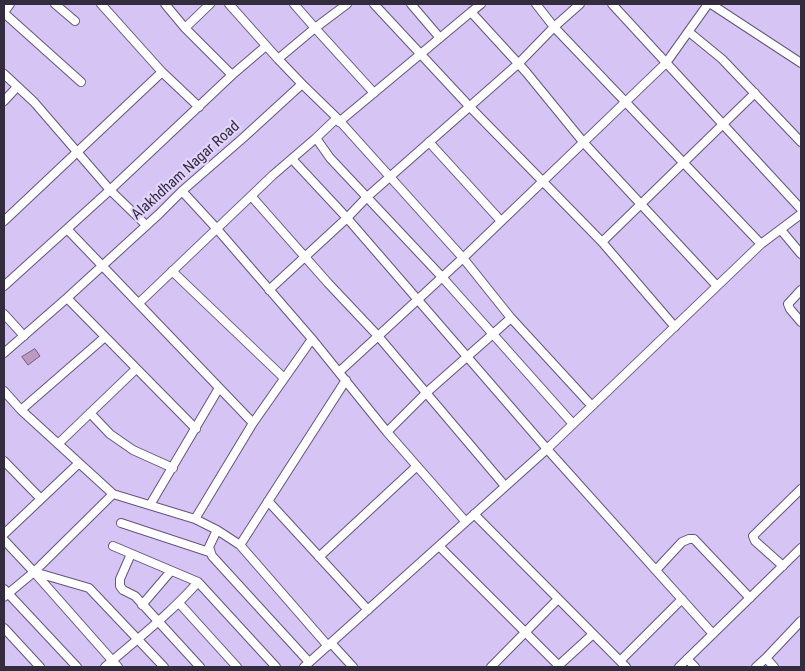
<!DOCTYPE html>
<html>
<head>
<meta charset="utf-8">
<style>
  body { margin:0 }
  #map { position:relative; width:805px; height:671px; overflow:hidden; background:#d6c5f4; font-family:"Roboto Condensed",sans-serif }
  canvas { display:block }
  .frame { position:absolute; inset:0; border:5px solid #322c3e; pointer-events:none }
</style>
</head>
<body>
<div id="map">
<canvas width="805" height="671"></canvas>
<div class="frame"></div>
</div>
<script>
const ctx = document.querySelector('canvas').getContext('2d');
ctx.lineJoin = 'round';
function fill(path, color) {
  ctx.fillStyle = color;
  ctx.fill(path, 'evenodd');
}
function strokePath(path, color, width, dash) {
  ctx.strokeStyle = color;
  ctx.lineWidth = width;
  ctx.lineCap = dash ? 'butt' : 'round';
  ctx.setLineDash(dash || []);
  ctx.stroke(path);
}
function write(font, color, halo, rows, align = 'center') {
  ctx.font = font + ' "Roboto Condensed",sans-serif';
  ctx.lineWidth = 4.5;
  ctx.setLineDash([]);
  ctx.textBaseline = 'middle';
  ctx.strokeStyle = halo;
  ctx.fillStyle = color;
  for (const [text, x, y, turn = 0] of rows) {
    ctx.save();
    ctx.translate(x, y);
    ctx.rotate((+turn || 0) * Math.PI / 180);
    ctx.textAlign = isNaN(turn) ? turn : align;
    if (halo) ctx.strokeText(text, 0, 0);
    ctx.fillText(text, 0, 0);
    ctx.restore();
  }
}
const building = new Path2D(`
  M35 349 40 356 28 365 22 357Z`);
fill(building, '#bc9ac1');
strokePath(building, '#77587b', 1);
const minor = new Path2D(`
  M55 4 75 21
  M101 4 162 72
  M165 4 185 28 210 4
  M229 4 278 59
  M347 4 315 28 374 93
  M374 4 469 106 602 242 675 327
  M411 4 440 38
  M481 4 471 12 526 72 584 143 717 286
  M536 4 554 27 761 244
  M612 4 801 209
  M711 4 801 63
  M4 12 10 4
  M4 13 81 82
  M689 32 722 59 801 142
  M4 74 34 102 110 190 4 286
  M232 75 266 46
  M302 84 337 118 316 138 330 158 442 277 573 424
  M4 101 17 87
  M337 118 463 258 511 318 591 405
  M339 122 471 12
  M429 142 501 221
  M292 159 347 218 547 449 713 634
  M182 191 217 229 312 339 387 432 465 521
  M252 197 328 283 378 336 505 486
  M4 221 162 72 199 107
  M146 225 110 190 232 75 185 28
  M781 230 801 254
  M602 242 755 93
  M172 271 284 378
  M269 290 347 218 367 197 519 63 554 27 580 4
  M801 290 788 304 790 309 801 322
  M67 298 196 429
  M139 303 273 175 316 138
  M4 314 24 336
  M4 353 67 298 159 214 182 191 243 138 302 84 278 59 315 28 294 4
  M339 372 463 258 666 63 708 4
  M4 391 21 410 113 494 195 519 253 423 67 229
  M21 410 105 337
  M90 413 110 434 133 450 173 468
  M253 423 312 339
  M387 432 426 393 511 318
  M58 444 136 369
  M4 461 41 499
  M113 494 34 572 118 667
  M268 501 368 610
  M150 505 219 388
  M474 514 626 667
  M195 519 217 530 240 545 328 646
  M121 523 209 552
  M217 530 209 547 212 556 309 662
  M4 534 79 463
  M4 540 34 572
  M240 545 346 380
  M113 546 198 582 276 667
  M439 546 560 667
  M131 554 120 579V586L123 590 135 596 200 667
  M319 557 417 466
  M783 566 755 541 753 536 801 489
  M656 570 682 542 689 539H694L750 598
  M4 589 77 667
  M4 597 34 572 89 588 164 667
  M179 603 237 667
  M142 605 171 571
  M4 628 40 667
  M331 643 353 667
  M687 659 695 667
  M620 661 682 599
  M105 667C137 639 170 614 198 582
  M304 667 547 449 761 244 801 214
  M491 667 558 599
  M557 667 592 635
  M679 667 801 548
  M756 667 766 658
  M774 667 766 658 801 621`);
strokePath(minor, '#63547c', 10);
strokePath(minor, '#fff', 8);
write('15px', '#322c3e', '#e2d4fa', [
  ["Alakhdham Nagar Road",186,171,-42]
]);
</script>
</body>
</html>
